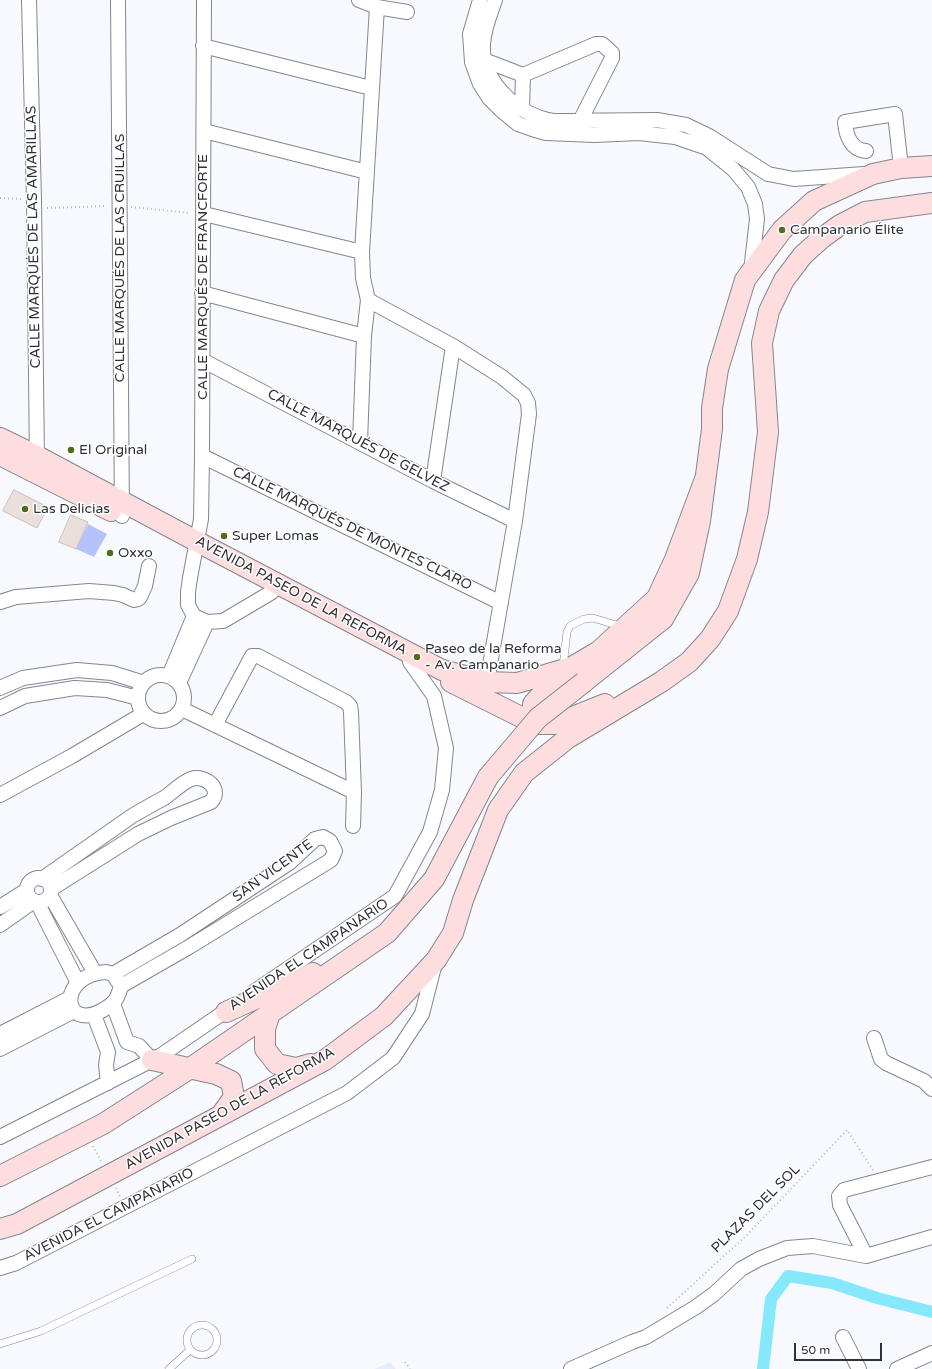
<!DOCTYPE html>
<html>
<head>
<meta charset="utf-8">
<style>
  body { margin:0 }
  #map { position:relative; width:932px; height:1369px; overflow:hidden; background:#f7f9ff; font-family:"Varela Round",sans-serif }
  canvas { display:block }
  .scale { position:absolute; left:794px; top:1343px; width:88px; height:18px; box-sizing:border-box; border:2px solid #303135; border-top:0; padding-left:5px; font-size:12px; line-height:14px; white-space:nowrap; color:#303135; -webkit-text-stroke:3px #fff; paint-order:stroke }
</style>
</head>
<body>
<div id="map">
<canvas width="932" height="1369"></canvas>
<div class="scale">50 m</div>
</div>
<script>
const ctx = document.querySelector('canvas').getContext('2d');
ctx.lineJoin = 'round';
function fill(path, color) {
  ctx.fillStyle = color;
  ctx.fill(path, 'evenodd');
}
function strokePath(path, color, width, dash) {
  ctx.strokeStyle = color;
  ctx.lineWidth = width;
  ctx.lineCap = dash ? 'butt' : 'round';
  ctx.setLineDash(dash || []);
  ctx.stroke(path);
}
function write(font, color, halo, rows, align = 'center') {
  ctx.font = font + ' "Varela Round",sans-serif';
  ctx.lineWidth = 3;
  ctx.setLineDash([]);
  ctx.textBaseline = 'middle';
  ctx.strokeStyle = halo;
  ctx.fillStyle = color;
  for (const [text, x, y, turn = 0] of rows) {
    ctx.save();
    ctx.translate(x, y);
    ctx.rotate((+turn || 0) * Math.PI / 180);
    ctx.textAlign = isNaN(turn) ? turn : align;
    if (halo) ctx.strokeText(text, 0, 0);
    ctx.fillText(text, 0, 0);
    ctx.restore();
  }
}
fill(new Path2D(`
  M390 1362 396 1369H374Z`), '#e7ecfd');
fill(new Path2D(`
  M88 524 107 534 94 557 76 549Z`), '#b5c3fc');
strokePath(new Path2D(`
  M763 1369 771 1299 788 1276 832 1283 877 1298 932 1312`), '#86e8fb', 12);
const building = new Path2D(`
  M14 490 48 507 37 528 3 511Z
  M71 515 88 522 76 549 59 542Z`);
fill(building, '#eadfda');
strokePath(building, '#cabfbb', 1);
const lane = new Path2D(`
  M563 667 567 632 570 626 584 619 593 618 623 627
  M187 1340a15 15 0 1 1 30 0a15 15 0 1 1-30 0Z
  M0 1344 41 1331 192 1259
  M169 1369 190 1350`);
const street = new Path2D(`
  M29 0 34 200 37 464
  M118 0 122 516
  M204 0 202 456 201 519 190 578 188 592V605L194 616 207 622 223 621 272 592
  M359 0 377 7 407 12
  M480 0 470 34 472 62 480 84 489 98 501 110 518 124 532 129 546 133 594 135 639 133 675 137 707 148 733 169 748 187 755 204 757 219 751 271
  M495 0C490 15 484 28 483 44 481 82 518 115 553 121L657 120 686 125 709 136 768 174 794 179 864 174
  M203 46 371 88
  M484 60 523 75 522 109
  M523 75 596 44H602L612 53V58L580 121
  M204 131 367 172
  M866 151C851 150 846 135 845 122L895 114 901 168
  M204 214 362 252
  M202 293 364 336
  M368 300 453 346 502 377 524 395 528 403 529 414 515 521 487 682
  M202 360 433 481 515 521
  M360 442 364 336 368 300 363 278 362 252 377 7
  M202 456 501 603
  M433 481 453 346
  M0 602 16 597 89 591 114 593 123 595 134 600 138 599 140 597 145 586 149 566
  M138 698a23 23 0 1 1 46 0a23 23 0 1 1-46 0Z
  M169 676 194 616
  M179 683 207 622
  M0 688 23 678 77 670 112 673 144 683
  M0 708 25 696 75 688 107 690 138 698
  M182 709 354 792
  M215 725 252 656H258L346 702 350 706 351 712 354 792 353 826
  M0 795 72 756 143 714
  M27 890a12 12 0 1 1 24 0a12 12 0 1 1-24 0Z
  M42 879C72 858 102 837 132 816 142 810 153 804 164 798 173 792 181 783 191 779 205 774 223 789 211 802L171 818 138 834 51 889
  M50 895 95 973
  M37 902 78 983
  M0 907 27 890
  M0 925 34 901
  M106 972 113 974 121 986C117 1000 115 1003 103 1010 62 1033 56 975 106 972Z
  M113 974 180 935 289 863 315 839 323 837 330 841 335 851 331 860 189 947 121 986
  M255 991 395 896 430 832 442 790 446 748 434 696 410 662
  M113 1004 127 1042 139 1046 152 1060
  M94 1015 108 1052 106 1065 108 1083
  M0 1034 70 998
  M874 1038 881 1059 886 1063 924 1081 932 1089
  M0 1049 74 1011
  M0 1137 160 1056 233 1006
  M866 1256 840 1205 839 1196 844 1190 932 1167
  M0 1268 16 1263 347 1093 393 1058 422 1014 435 963
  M843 1337 859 1369
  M571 1369 632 1342 646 1337 696 1307 714 1294 741 1269 759 1259 787 1248 813 1246 866 1256 932 1237
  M897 1369 932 1353`);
const secondary = new Path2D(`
  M0 438 37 456 196 541 442 670 487 682 517 683 572 667 599 651 657 598 675 559 705 479
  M0 455 111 511
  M451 682 535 724H555L605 704
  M584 682 663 619 689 573 700 521 712 429V408L718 369 745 280 782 230 814 201 873 174 901 168 932 166
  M550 723 536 719 533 712V704L543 693 562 682 573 672
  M226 1012 313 973
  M270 1013 265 1029V1049L277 1064 296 1068 310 1064
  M152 1060 216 1074 231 1081 234 1097 221 1115
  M0 1176 103 1124 189 1069 387 933 434 879 488 777
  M0 1229 17 1224 325 1060 384 1016 436 960 453 933 463 900 498 810 524 773 568 738 661 682 689 662 710 639 728 611 747 559 758 512 768 432 762 343 769 311 784 280 803 255 822 238 840 225 865 212 932 203`);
strokePath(lane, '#848690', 8);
strokePath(street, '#848690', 16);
strokePath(secondary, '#848690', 22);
strokePath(new Path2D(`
  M0 198 21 199
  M131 207 190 213
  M47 208 107 206
  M93 1146 101 1161
  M116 1188 120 1197
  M667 1308 747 1235 847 1130 873 1170
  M405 1362 410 1369`), '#b8babf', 2, [1, 3]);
strokePath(lane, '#fff', 7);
strokePath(street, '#fff', 14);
strokePath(secondary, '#feddde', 20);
const secondaryBridge = new Path2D(`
  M488 777 538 718 584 682`);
strokePath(secondaryBridge, '#848690', 22, []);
strokePath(secondaryBridge, '#feddde', 20);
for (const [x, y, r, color] of [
  [782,230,4,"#526c1e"],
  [71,450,4,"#526c1e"],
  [25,509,4,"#526c1e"],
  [224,536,4,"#526c1e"],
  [110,553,4,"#526c1e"],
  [417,657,4,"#526c1e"]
]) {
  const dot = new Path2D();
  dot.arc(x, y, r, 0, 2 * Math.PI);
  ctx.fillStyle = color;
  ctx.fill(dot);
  strokePath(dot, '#fff', 1.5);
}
write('14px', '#303135', '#fff', [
  ["Campanario Élite",790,230],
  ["El Original",79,450],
  ["Las Delicias",33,509],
  ["Super Lomas",232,536],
  ["Oxxo",118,553],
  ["Paseo de la Reforma",425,649],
  ["- Av. Campanario",425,665]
], 'left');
write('14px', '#303135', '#fff', [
  ["CALLE MARQUÉS DE LAS AMARILLAS",34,237,-91],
  ["CALLE MARQUÉS DE LAS CRUILLAS",120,258,-90],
  ["CALLE MARQUÉS DE FRANCFORTE",203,277,-90],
  ["CALLE MARQUÉS DE GELVEZ",358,441,28],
  ["CALLE MARQUÉS DE MONTES CLARO",352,529,26],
  ["AVENIDA PASEO DE LA REFORMA",301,596,28],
  ["SAN VICENTE",273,871,-36],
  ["AVENIDA EL CAMPANARIO",309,955,-34],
  ["AVENIDA PASEO DE LA REFORMA",230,1109,-29],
  ["PLAZAS DEL SOL",756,1209,-45],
  ["AVENIDA EL CAMPANARIO",109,1215,-27]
]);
</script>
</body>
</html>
